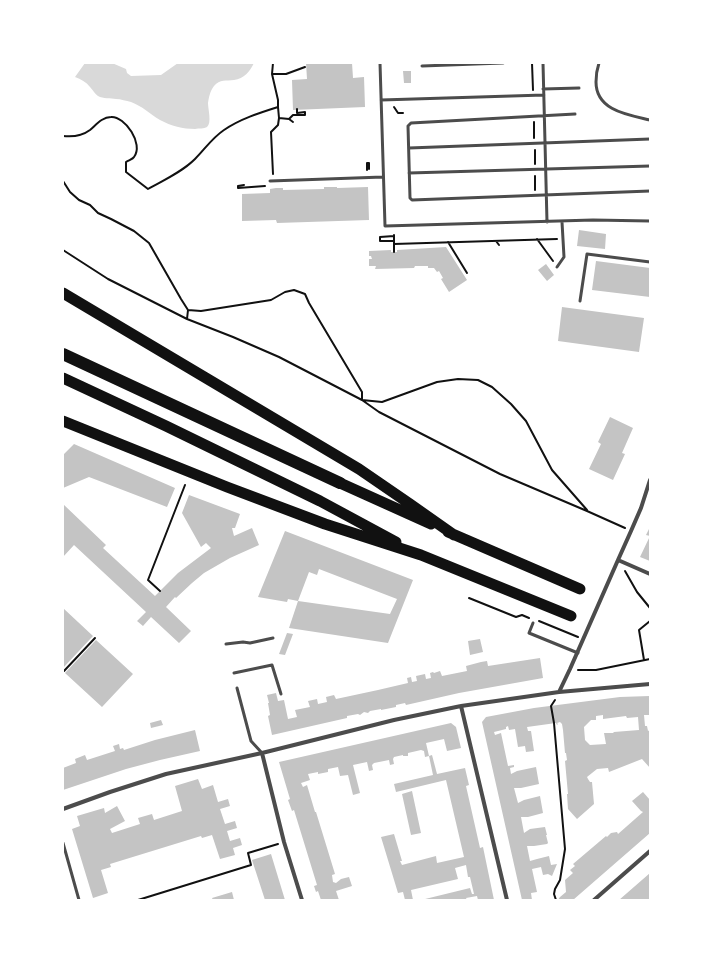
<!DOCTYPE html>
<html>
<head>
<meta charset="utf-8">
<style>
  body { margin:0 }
  #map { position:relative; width:713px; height:963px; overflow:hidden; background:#fff; font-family:Ubuntu,sans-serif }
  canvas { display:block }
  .frame { position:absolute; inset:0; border:64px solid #fff; pointer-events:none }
</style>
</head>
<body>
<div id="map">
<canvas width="713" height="963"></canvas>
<div class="frame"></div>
</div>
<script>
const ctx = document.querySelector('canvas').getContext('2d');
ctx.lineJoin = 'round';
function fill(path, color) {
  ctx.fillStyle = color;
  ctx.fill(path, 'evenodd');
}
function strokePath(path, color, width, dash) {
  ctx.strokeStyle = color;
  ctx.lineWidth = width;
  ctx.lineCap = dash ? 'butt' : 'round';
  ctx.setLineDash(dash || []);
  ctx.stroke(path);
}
fill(new Path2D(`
  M85 63H112L126 69 127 73 131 76 161 75 178 63H254C250 71 244 79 234 80 226 81 220 79 214 86 210 91 209 97 208 103 208 109 212 123 207 127 204 129 199 128 195 129 183 129 171 126 160 120 150 114 142 106 131 102 126 101 121 99 116 99 111 98 103 99 98 96 95 94 93 90 90 87 86 82 81 79 75 77Z`), '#d9d9d9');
fill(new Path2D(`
  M306 63H352L353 78 364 77 365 107 293 110 292 80 307 79Z
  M403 71H411V83H404Z
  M324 187H337V188L368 187 369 220 277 223 276 220 242 221V194L270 193V189L276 188H283V190L324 189Z
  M579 230 606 234 605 249 577 246Z
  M446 247 467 280 449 292 441 279 443 278 439 271 437 272 434 268H428V266H415L414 268 375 269 376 266H369V259H372L371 256H369V251L391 250V252H397V250Z
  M596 261 650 268V297L592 290Z
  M546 264 554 275 547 281 538 270Z
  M562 307 644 318 639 352 558 341Z
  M610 417 633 428 622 453 625 454 613 480 589 469 601 444 598 442Z
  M74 444 175 488 167 507 89 477 63 488V455Z
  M189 495 240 514 235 528H232L234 536 252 528 259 545 230 558 204 573 192 583 176 598 175 597 166 607 191 631 179 643 151 617 143 626 137 621 146 612 74 545 63 557V504L106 545 103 548 155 596 178 573 211 548 206 543 201 547 182 513Z
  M650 527V561L640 557 650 536 646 535Z
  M285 531 413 580 388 643 289 628 298 601 390 614 397 599 319 569 317 575 309 572 298 601 288 599 287 602 258 597Z
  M63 608 93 636 63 668Z
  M287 633 293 634 285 655 279 654Z
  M480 639 483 652 470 655 468 641Z
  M96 640 133 674 102 707 65 673Z
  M540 658 543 678 459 693 406 705 405 703 396 705V707L381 710V709L370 711 368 713 364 712 360 715 358 714 347 716V718L272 735 268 716 270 715 268 703H269L267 695 276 693 278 701 284 700 288 719 297 717 295 710 310 707 308 701 317 699 318 704 327 702 326 697 334 695 336 699 378 690 408 683 407 678 411 677 412 682 417 681 416 676 425 674 426 679 431 678 430 673 433 672 434 673 440 671 442 676 467 671 466 666 481 662 487 661 488 666Z
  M650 696V715H644L645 726H647L648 731 650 730V768L642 759 609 772 608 768 597 769 587 777 588 779 590 782H592L594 804 577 819 568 809 567 794H568L565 761 567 760 566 753H565L563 730 562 724 560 722 557 723 558 724 557 725 556 723 527 727 528 731H531L534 751 526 752 525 746 518 747 515 729 509 730 508 726 506 727V729L494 732 495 735 501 733 508 766 514 765V767L510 768 511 774 517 771 536 767 539 784 521 788H514L518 803 524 800 540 796 543 813 528 817H521L524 833 530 829 545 827 547 835H546L548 843 547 844 534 846H527L530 861 537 859 549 856 551 865 557 864 552 876 548 874 543 875 541 867 532 869 537 892 531 893 532 900H522L482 722 486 717 534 708 620 697ZM603 715V719L626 716 627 718 638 717 639 730 614 732 613 733H604L606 744 590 745 585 740 584 727 591 720H596V716Z
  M161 720 163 725 151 728 150 723Z
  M451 723 456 727 461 748 447 751 444 739 426 743 429 756 425 757 424 751 421 750 408 753V756H403V755L394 757 393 759 394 764 390 765 389 760 374 763 372 765 373 770 369 771 367 762 353 765 360 793 353 795 348 775 340 776 338 767 328 769V772L318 774V772L308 774 310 780 301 783 303 787 307 785 315 812H316L335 874 332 875 333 882 336 883 341 879 349 877 352 886 336 891 339 900H321L318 891 316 892 314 886 317 885 294 810 292 811 288 800 290 799 279 762Z
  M195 730 200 751 160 760 126 769 63 790V768L76 763 75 759 85 755 87 760 115 751 113 746 119 744 120 749 123 748 124 750 155 740Z
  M432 755 437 774 465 768 469 785 466 786 480 848 483 847 494 900H478L477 896 466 898 467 900H421L470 888 472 894H474L470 877H468L466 865 455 868 458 879 411 890 413 900H405L403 892 398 893 381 837 394 834 402 861H400L402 865 436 856 437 863 464 857 446 780 396 792 394 784 433 775 429 756Z
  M198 779 202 789 213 785 218 802 228 799 230 806 220 809 225 824 235 821 237 828 227 831 230 841 240 838 242 845 233 848 235 855 220 859 212 835 202 838 201 836 110 864 111 867 101 870 108 893 93 898 72 829 80 826 77 816 104 808 105 813 117 806 125 821 110 829 112 833 140 824 138 818 152 814 154 820 182 811 175 786Z
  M412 791 421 833 411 835 402 794Z
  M643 792 650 800V833L573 900H558L560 897 566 892 565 880 573 873 570 870 575 866 573 864 606 836 607 837 611 833 617 832 618 834 643 812 641 811 632 801Z
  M271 854 285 900H265L252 860Z
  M650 873V899L649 900H619Z
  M232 892 234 900H213L212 898Z`), '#c4c4c4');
strokePath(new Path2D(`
  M532 63 533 90
  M272 74H286L305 67
  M394 107 398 113H403
  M279 118 289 119 293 122
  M289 119 293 115H305V112L297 113V109
  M534 122V138
  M63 136C72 137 82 136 90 130 96 125 102 117 111 117 125 116 144 144 134 157 133 159 129 160 126 162V172L148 189C164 180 182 172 195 159 205 149 212 138 224 130 240 119 259 113 278 107
  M535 150V164
  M367 170V163H369V169
  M273 174 271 132 278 125 279 118 278 107V100L272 74 273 63
  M535 176V190
  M63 181 70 192 79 200 90 205 98 213 111 219 134 231 149 243 181 299 188 310 187 319
  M244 185 238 186V188L265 186
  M394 235V252
  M394 236 380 237V241H394
  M537 239 553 261
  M496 241 499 245
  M448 242 467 273
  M394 244 557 239
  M63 250 108 279 187 319 233 337 279 357 362 400 379 412 500 474 587 511 625 528
  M188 310 201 311 271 300 285 292 294 290 305 294 309 303 362 392V400L382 402 437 382 458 379 478 380 492 387 511 404 526 421 552 470 587 510
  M625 571 637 592 650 608
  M160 591 148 580 185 485
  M469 598 516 617 522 615 529 618
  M539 621 578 637
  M644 660 639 630 650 621
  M578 670H596L650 659
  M64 671 95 638
  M555 700 551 706 554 723 565 849 560 880 555 889 554 894 556 900
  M138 900 251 865 248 853 278 844`), '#111', 2);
strokePath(new Path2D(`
  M380 63 385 226 593 220 650 221
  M543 63 547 222
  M599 63C597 69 596 75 596 82 596 111 629 115 650 120
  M422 66 503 63
  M543 89 579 88
  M381 100 544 95
  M575 114 411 123 408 126 410 198 412 200 650 191
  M409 148 650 139
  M409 173 650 166
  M270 181 383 177
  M557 267 564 257 562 222
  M580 301 587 254 650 262
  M533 623 529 633 578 653
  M226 644 243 642 250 643 273 638
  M234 673 272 665 281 694
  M237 688 251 741 262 753
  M63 843 79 900`), '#4c4c4c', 3);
strokePath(new Path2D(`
  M618 560 650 574
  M559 692 570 669 618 560 631 531 641 508 650 480
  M461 706 507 900
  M262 753 284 842 302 900
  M63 809 110 792 166 774 262 753 394 720 461 706 559 692 650 684
  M594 900 650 851`), '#4c4c4c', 4);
strokePath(new Path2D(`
  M63 293 359 469 410 504 454 535
  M63 378 166 426 320 501 396 542
  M63 421 227 487 325 524 421 555 571 616
  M340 483 431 524
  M448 532 580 589`), '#111', 11);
strokePath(new Path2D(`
  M63 354 340 483`), '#111', 12);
</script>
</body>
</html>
